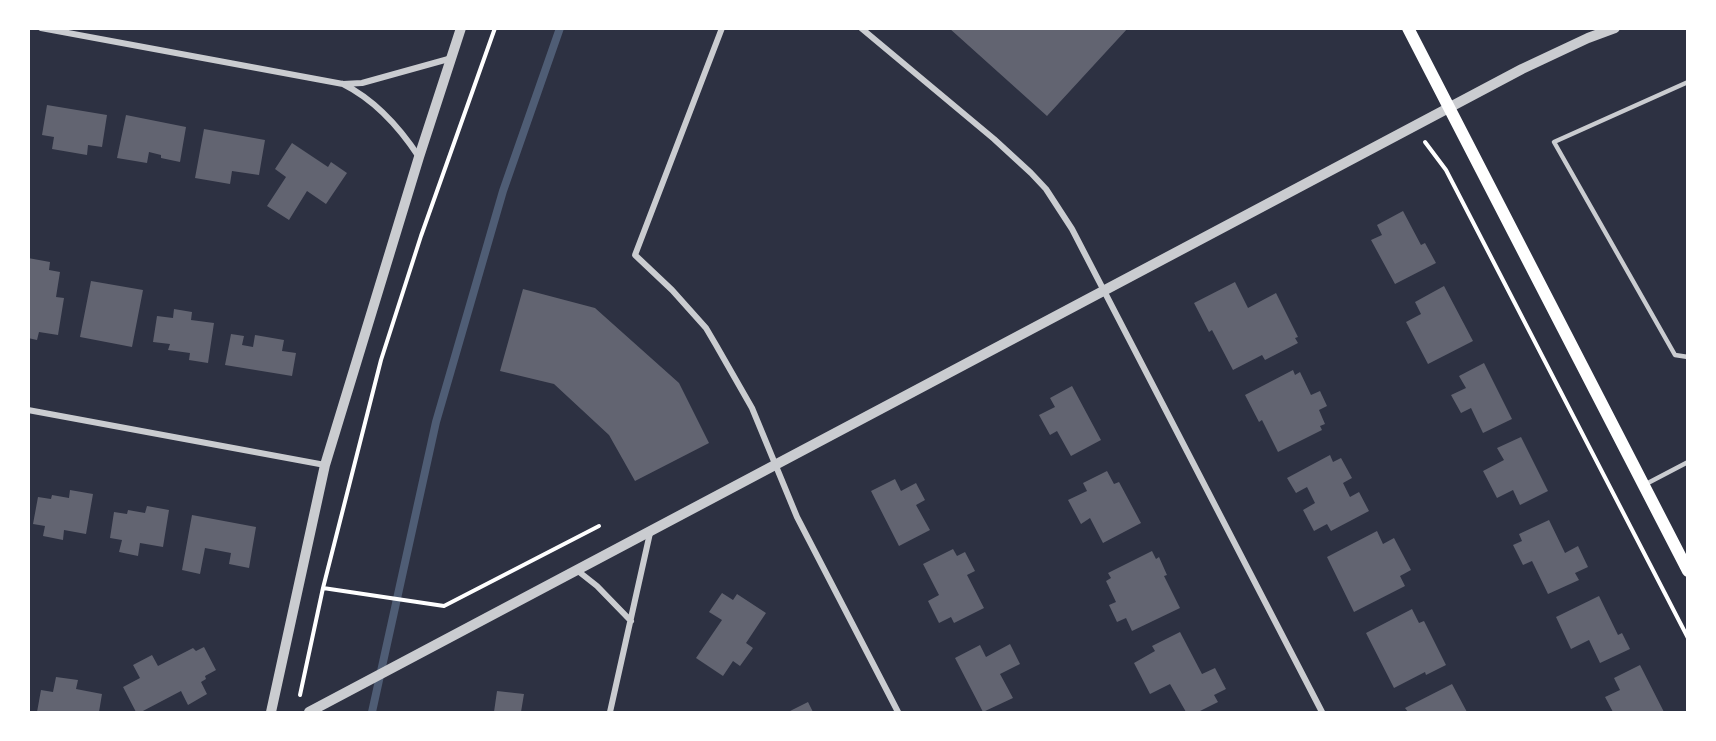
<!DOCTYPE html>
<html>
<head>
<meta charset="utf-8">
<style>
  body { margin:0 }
  #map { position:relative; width:1716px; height:741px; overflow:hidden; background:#2d3142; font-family:"Noto Sans",sans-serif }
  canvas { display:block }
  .frame { position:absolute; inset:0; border:30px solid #fff; pointer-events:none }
</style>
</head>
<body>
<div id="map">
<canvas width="1716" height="741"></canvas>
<div class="frame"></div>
</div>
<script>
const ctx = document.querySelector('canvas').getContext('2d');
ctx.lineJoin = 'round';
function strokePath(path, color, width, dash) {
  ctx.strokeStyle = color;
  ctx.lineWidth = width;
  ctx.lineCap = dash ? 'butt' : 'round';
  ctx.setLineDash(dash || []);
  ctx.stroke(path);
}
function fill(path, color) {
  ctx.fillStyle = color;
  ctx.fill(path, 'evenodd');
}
strokePath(new Path2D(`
  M372 712 436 422 503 191 560 28`), '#4f5d75', 8);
fill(new Path2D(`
  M949 28H1128L1047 116Z
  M47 105 107 115 102 147 88 145 87 155 52 149 54 137 42 135Z
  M126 115 186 127 180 162 161 158V155L149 152 147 163 117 158Z
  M204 129 265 140 259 175 232 171 230 184 195 178Z
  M292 143 328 167 331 162 347 173 326 204 307 191 289 220 267 206 286 177 275 169Z
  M1403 211 1421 245 1425 243 1436 263 1395 284 1371 240 1382 235 1377 225Z
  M28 258 50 262 49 270 60 272 56 297 64 298 58 335 39 332 37 340 28 338Z
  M91 281 143 290 132 347 80 337Z
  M1235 282 1248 308 1276 293 1298 337 1295 338 1298 343 1265 360 1262 355 1233 370 1212 330 1209 332 1194 303Z
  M1444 286 1473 341 1428 364 1406 322 1421 314 1415 302Z
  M523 289 595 308 679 383 709 443 635 481 609 435 554 384 500 371Z
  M174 309 192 312 191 320 214 323 208 363 189 360 190 353 168 350 170 344 153 342 157 316 173 318Z
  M231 334 244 336 242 345 253 347 255 335 284 340 282 351 296 353 292 376 225 365Z
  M1484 363 1512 419 1483 433 1471 408 1461 413 1451 395 1466 388 1459 376Z
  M1293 370 1295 375 1300 372 1311 395 1320 391 1327 406 1319 410 1325 424 1320 426 1322 430 1278 452 1262 420 1259 422 1245 395Z
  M1072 386 1101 440 1071 456 1057 431 1050 435 1039 415 1055 407 1050 398Z
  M1521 437 1548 491 1520 505 1513 490 1497 498 1483 471 1504 460 1497 448Z
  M1330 455 1333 462 1341 458 1352 478 1343 483 1350 497 1359 492 1369 511 1331 531 1327 524 1314 531 1303 510 1315 503 1307 487 1296 493 1287 478Z
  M1107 471 1114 484 1119 482 1141 523 1103 543 1090 518 1081 524 1068 500 1087 491 1083 483Z
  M895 479 901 491 916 483 925 500 916 505 930 530 899 546 871 491Z
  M70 490 93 494 86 534 64 530 63 540 43 536 45 526 33 524 38 497 51 499 52 495 69 498Z
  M147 506 169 510 163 547 140 543 138 556 119 552 122 540 110 538 114 512 127 514 128 510 145 513Z
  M192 515 256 527 249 568 229 564 231 553 205 548 200 574 182 570Z
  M1549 520 1565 553 1578 546 1588 567 1575 573 1579 580 1548 594 1532 561 1523 565 1513 545 1522 541 1519 534Z
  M1377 531 1383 544 1394 538 1411 570 1400 576 1405 586 1354 612 1327 557Z
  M953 549 957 556 965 552 975 571 967 575 984 608 954 623 951 617 939 623 928 601 939 595 923 564Z
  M1152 551 1156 559 1159 557 1167 575 1164 576 1180 608 1132 631 1126 618 1117 622 1109 605 1116 602 1106 581 1111 578 1108 573Z
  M722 593 733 600 737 594 766 613 746 643 753 648 740 666 733 661 723 676 696 658 722 620 709 612Z
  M1599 596 1618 635 1622 633 1630 649 1600 663 1589 640 1571 649 1556 617Z
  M1412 609 1419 623 1424 621 1446 665 1426 675 1425 672 1394 688 1366 633Z
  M1180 632 1202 674 1215 668 1226 689 1214 695 1218 702 1198 712H1186L1170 684 1150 694 1134 663 1155 651 1152 646Z
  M1010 644 1020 664 1000 674 1013 698 983 712 955 658 980 645 986 657Z
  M204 647 216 670 205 676 206 679 201 682 207 694 188 705 181 691 141 712H136L123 687 140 678 133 665 152 655 158 666 193 648 196 651Z
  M1640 665 1664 712H1613L1605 697 1620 690 1614 678Z
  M56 677 78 680 76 689 102 694 99 712H37L41 690 53 692Z
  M1452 684 1467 712H1408L1405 708Z
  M497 691 524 694 521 712H494Z
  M808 702 813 712H788Z`), '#626471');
strokePath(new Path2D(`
  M1425 142 1446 170 1688 638
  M323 588 444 606 599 526
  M300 695 323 588 381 360 421 236 495 28`), '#fff', 4);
strokePath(new Path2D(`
  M1688 82 1554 142 1675 355 1688 357
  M1646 484 1688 462`), '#caccd0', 4.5);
strokePath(new Path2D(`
  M41 28 343 84 362 83 452 58
  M722 28 635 255 672 290 706 328 716 345 752 408 797 517 898 712
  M861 28 994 139 1031 173 1046 189 1072 229 1322 712
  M343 84C375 100 400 128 419 157
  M28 410 325 465
  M578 571 597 586 631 621
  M610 712 650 533`), '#caccd0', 6);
strokePath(new Path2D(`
  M271 712 325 465 419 157 461 28
  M309 712 1522 69 1588 38 1615 28`), '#caccd0', 10);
strokePath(new Path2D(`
  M1408 28 1688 571`), '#fff', 12);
</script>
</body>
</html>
